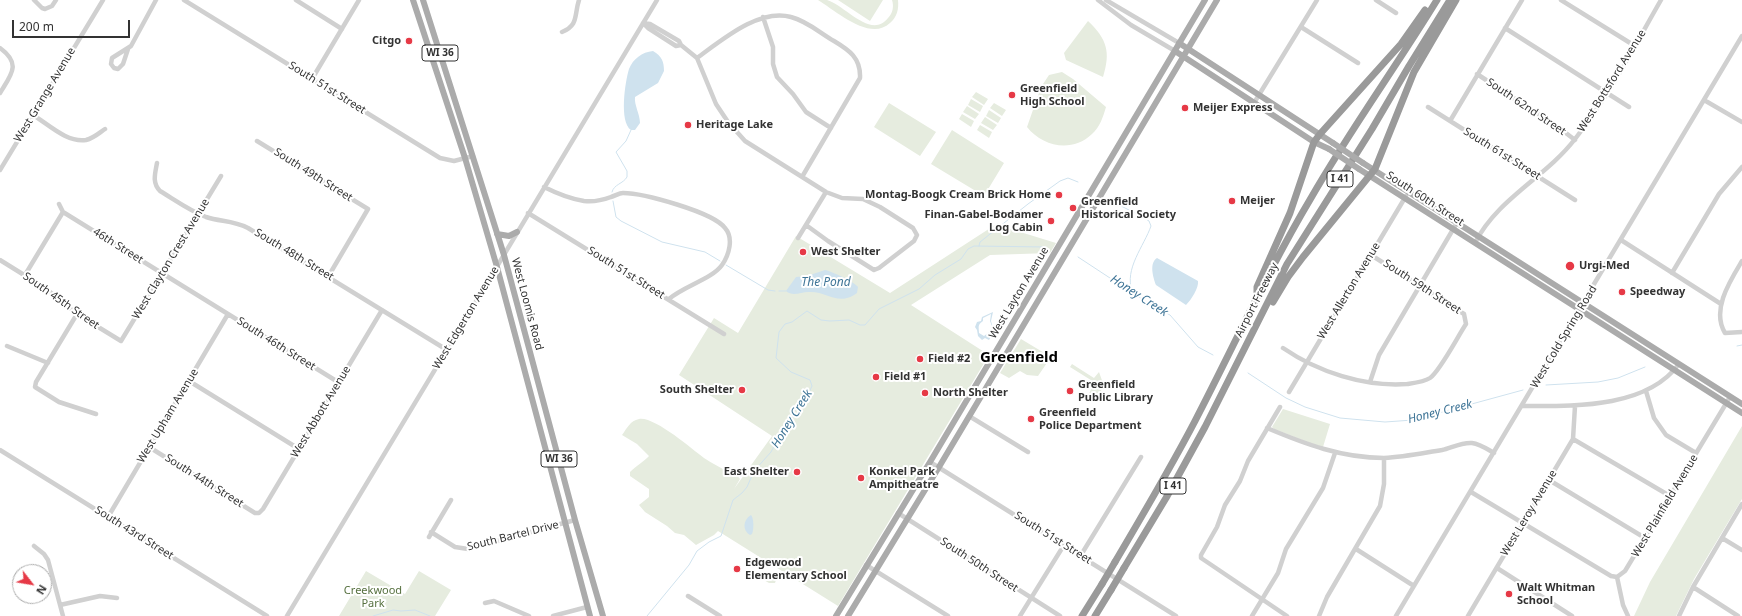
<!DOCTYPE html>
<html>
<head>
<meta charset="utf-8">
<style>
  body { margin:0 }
  #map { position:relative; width:1742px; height:616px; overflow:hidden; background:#fff; font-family:"Noto Sans",sans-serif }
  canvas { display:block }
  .north { position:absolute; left:12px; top:564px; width:40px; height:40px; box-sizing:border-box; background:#fff; border:1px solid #adadad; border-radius:50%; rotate:121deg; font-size:11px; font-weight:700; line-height:16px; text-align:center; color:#333 }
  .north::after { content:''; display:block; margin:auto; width:14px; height:18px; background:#e63946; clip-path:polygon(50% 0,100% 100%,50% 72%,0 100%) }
  .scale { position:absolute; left:12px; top:20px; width:118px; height:18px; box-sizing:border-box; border:2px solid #333; border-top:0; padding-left:5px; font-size:12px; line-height:14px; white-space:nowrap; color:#333; -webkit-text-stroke:3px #fff; paint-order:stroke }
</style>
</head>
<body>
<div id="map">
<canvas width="1742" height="616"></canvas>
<div class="north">N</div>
<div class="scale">200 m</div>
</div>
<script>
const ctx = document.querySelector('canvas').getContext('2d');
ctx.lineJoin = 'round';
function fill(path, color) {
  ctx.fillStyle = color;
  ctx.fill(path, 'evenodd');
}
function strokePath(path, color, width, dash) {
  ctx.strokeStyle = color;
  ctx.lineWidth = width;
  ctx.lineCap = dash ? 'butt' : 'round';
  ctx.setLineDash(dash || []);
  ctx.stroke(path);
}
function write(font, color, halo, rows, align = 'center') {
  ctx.font = font + ' "Noto Sans",sans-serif';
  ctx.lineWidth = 4;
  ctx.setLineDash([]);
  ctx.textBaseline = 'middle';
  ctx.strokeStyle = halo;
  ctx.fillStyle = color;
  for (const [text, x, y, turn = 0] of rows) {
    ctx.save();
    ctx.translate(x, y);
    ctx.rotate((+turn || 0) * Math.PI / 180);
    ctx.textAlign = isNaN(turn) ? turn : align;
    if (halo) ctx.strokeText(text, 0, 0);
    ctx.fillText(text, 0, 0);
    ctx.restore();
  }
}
fill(new Path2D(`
  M818 0C821 0 825 0 827 0 845 5 871 40 888 18 893 13 894 6 892 0H898C899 9 897 17 890 23 870 42 836 11 818 0Z
  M838 0H883L870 21Z
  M1088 21C1107 39 1111 52 1103 77L1066 60 1064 53Z
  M1062 72 1073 79 1106 107C1103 117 1100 127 1092 134 1072 153 1043 147 1027 127L1041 87 1049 75Z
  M976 92 988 99 984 105 972 97Z
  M971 99 983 106 980 112 968 105Z
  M889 103 936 132 920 156 874 127Z
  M994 103 1006 110 1002 116 990 108Z
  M967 106 979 114 975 119 963 112Z
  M989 110 1001 118 998 123 986 116Z
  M962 114 974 121 971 127 959 119Z
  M985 117 997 125 993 130 981 123Z
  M980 125 992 132 989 138 977 130Z
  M952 130 1004 163 984 196 931 164Z
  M998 223 1004 227 1056 243 1050 253 990 255 911 305 989 355 838 606 718 531 714 535 696 545 684 535 675 533 667 526 645 512 639 505 649 497V489L630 476V472C635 467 647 459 649 456L637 444 622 435C627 428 630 421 639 419 654 416 692 449 704 458 713 464 722 468 731 474H736L740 479 734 489 772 436 679 375 714 318 738 333 796 236 890 293Z
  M1021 339 1051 357 1038 376 1027 375 1020 371 1009 378 1000 373Z
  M1072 364 1094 378 1099 372 1104 386 1097 397 1089 394 1094 382 1070 367Z
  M1283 409 1330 424 1323 447 1307 442 1274 429 1272 427Z
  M1742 426V499L1694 579 1676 616H1634L1650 582Z
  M366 571 405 594 419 571 451 590 435 616H339Z
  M766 573 776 580 775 583H769L762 579Z`), '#e6ecdf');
fill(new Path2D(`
  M653 51C662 56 664 62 664 71L658 83 635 97C634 105 640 114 640 123L635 130H631C619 122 625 82 629 69 633 59 642 52 653 51Z
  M1157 258 1198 281C1199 288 1191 300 1186 305L1156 285C1153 277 1149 263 1157 258Z
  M825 270C831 271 855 282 858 287L857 293C838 307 828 291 809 292 800 292 793 297 786 291L796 277 807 276Z
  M993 312 991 321 993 328 999 331 996 334 992 335 989 340 985 338 982 340 978 336 977 330 975 327 977 322 981 321 982 317ZM991 314 990 321 993 329 984 336 979 333C979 327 977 325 983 321V318Z
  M751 515C754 518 754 530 752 534L750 535C742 530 743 520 751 515Z`), '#cfe2ee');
strokePath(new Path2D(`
  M612 192C614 184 623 184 627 177V171L616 152 626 141 631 130
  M1109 200 1135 213
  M613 201 616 217 621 221 662 242 705 252 720 261
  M979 246 980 242 1028 204 1060 181 1068 178 1078 182
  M1078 257 1148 303 1170 315 1198 347 1213 355
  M726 265 768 290 775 291
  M779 291H786
  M1132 291C1124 269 1144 246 1151 226L1149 221 1141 216
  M1737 346 1742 345
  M1248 373 1286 398 1305 407 1340 418 1385 422 1413 420 1523 390
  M1546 385 1598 382 1618 378 1645 367
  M373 616 393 610 401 611 415 610 430 616
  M647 616 689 565 697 551 709 542 721 536 733 500 742 493 747 487 754 471 771 452 779 437 792 419 796 407 806 399 812 386 810 380 791 372 776 358 779 332 785 324 792 322 807 311 821 320 830 321 849 320 860 325H865L879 309 919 289 935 275 961 259 968 249 974 246 1046 247`), '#cfe2ee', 1);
strokePath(new Path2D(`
  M34 0 42 8 45 9 52 6 56 0
  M184 0 440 158 454 161 473 156
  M296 0 342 29
  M1098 0 1131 25 1175 51
  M1106 0 1179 43
  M1376 0 1396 13
  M1561 0 1635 46
  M763 17 773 47V64L777 77 793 94 806 112 831 128
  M643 23 650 24 679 41 681 45 697 58 716 104 728 122 745 141 826 192 842 198 863 199 880 207 913 228 917 235 914 241 879 268 874 270 828 241 806 225
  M643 23 648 28 676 46 681 45
  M1301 27 1358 63
  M1505 28 1629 107
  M562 32C579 25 574 15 579 0
  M0 48C22 64 11 75 0 93
  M128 49 123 64 118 69 114 68 111 64 112 58 131 46 156 0
  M697 58C722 40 759 8 791 17 807 21 820 33 834 41 849 50 861 58 860 78L802 177
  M1477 74 1562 130 1575 140
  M312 79 359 0
  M1704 100 1742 122
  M1254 103 1317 0
  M1428 107 1575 200
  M33 115C48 124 67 143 86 140 94 138 99 133 105 129
  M1450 121 1522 0
  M257 141 368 209 328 277
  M157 163C155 174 152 183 160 191 175 200 190 211 206 217 221 222 232 220 248 228L447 350
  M0 170 103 0
  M544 187C556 193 571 199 584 201 593 202 603 200 611 197 615 196 619 193 623 193 643 193 713 212 725 228 734 238 729 255 722 265 712 279 684 286 669 299
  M59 204 63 212 338 382
  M528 213 724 334
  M798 238 826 192
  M1621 240 1721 304
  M1475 243C1497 199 1546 177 1575 139 1609 96 1634 47 1661 0
  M0 260 45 288 77 314 121 341 221 176
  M1742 261C1730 281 1711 310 1725 333L1742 332
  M1672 273 1719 194 1742 167
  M25 275 63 212
  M77 314 36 382 35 387 59 402 96 414
  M7 346 48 363
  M1283 348C1318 372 1364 387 1407 384 1414 383 1424 382 1430 378 1440 371 1458 336 1466 324L1464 314 1371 255
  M189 381 299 449
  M1370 382 1379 355 1455 226
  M1646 391 1654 418 1666 435 1696 453
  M1289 392 1406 196
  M1522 406C1572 406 1646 409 1679 364
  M1280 407 1248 461 1240 481 1225 505 1217 527 1201 555V558L1207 562 1287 616
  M969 416 1028 452
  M1267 428C1305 444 1342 458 1384 458 1404 457 1423 453 1442 450 1451 448 1462 442 1472 443 1480 444 1487 449 1494 453
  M1573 439 1670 496
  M149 447 255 513H259L263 509 382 310
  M0 450 267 616
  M930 462 1176 616
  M1549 480 1645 538
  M1471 492 1611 576 1617 577
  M898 513 1060 616
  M108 517 228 314
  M431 532 455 547 468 549 575 520
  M429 537 451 500
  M1722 538 1742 550
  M34 546 44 554 48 560 63 616
  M1356 549 1414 586
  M1081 555 1141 457
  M866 565 948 616
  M1497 568 1572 616
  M1693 587 1738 616
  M688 596 720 616
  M485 603 494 601 529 616
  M60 605 100 596 117 598
  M287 616 657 0
  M553 616 587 607
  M1020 616 1064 545
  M1252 616 1278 573 1286 549 1323 488 1335 453
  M1319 616 1327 597 1380 506 1384 484V458
  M1396 616 1742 36
  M1468 616 1573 439 1575 406
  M1628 616 1623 605 1617 577 1625 571 1730 397
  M1679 616 1693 587 1742 504`), '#d0d0d0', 4.5);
strokePath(new Path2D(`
  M413 0 465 158 497 267 590 616
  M423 0 504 255 575 520 603 616
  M1179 43 1333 143
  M1175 51 1314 142 1329 149
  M1363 163 1742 404
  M1359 169 1742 413
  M497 234 509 236 517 232
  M836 616 930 462 1205 0
  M848 616 939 467 1217 0`), '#ababab', 6);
strokePath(new Path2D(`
  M1257 296V287L1290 213 1314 142 1320 134 1401 44 1425 10
  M1273 302 1288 277 1303 257 1375 169 1414 72 1456 0
  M1115 562C1142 516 1170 469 1195 421 1234 346 1268 270 1311 198 1350 130 1396 67 1437 0
  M1124 568 1166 498 1205 427 1287 264 1372 129 1409 66 1450 0
  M1082 616 1102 584
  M1095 616 1111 590`), '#9a9a9a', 7);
strokePath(new Path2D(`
  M1333 143 1363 163
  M1329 149 1359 169`), '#ababab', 6);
strokePath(new Path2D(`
  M1102 584 1115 562
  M1111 590 1124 568`), '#9a9a9a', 7);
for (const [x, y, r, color] of [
  [409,41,4,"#e63946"],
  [1012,95,4,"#e63946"],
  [1185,108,4,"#e63946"],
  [688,125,4,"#e63946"],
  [1059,195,4,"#e63946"],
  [1232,201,4,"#e63946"],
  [1073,208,4,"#e63946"],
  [1051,221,4,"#e63946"],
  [803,252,4,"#e63946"],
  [1570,266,5,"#e63946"],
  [1622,292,4,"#e63946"],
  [920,359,4,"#e63946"],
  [876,377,4,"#e63946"],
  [742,390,4,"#e63946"],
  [1070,391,4,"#e63946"],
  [925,393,4,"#e63946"],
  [1031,419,4,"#e63946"],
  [797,472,4,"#e63946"],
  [861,478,4,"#e63946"],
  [737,569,4,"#e63946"],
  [1509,594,4,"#e63946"]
]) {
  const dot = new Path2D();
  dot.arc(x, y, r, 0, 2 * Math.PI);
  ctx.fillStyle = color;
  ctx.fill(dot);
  strokePath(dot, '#fff', 1.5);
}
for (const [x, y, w] of [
  [440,53,36],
  [1340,179,26],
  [559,459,36],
  [1173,486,26]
]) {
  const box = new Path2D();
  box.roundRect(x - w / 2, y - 8, w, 16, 3);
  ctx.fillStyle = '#fff';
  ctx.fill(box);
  strokePath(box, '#333', 1);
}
write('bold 10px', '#333', null, [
  ["WI 36",440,53],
  ["I 41",1340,179],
  ["WI 36",559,459],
  ["I 41",1173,486]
]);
write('bold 11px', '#333', '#fff', [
  ["Citgo",401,41,"right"],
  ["Greenfield",1020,89],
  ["High School",1020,102],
  ["Meijer Express",1193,108],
  ["Heritage Lake",696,125],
  ["Montag-Boogk Cream Brick Home",1051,195,"right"],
  ["Meijer",1240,201],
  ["Greenfield",1081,202],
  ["Historical Society",1081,215],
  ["Finan-Gabel-Bodamer",1043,215,"right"],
  ["Log Cabin",1043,228,"right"],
  ["West Shelter",811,252],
  ["Urgi-Med",1579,266],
  ["Speedway",1630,292],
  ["Field #2",928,359],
  ["Field #1",884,377],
  ["Greenfield",1078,385],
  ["Public Library",1078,398],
  ["South Shelter",734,390,"right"],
  ["North Shelter",933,393],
  ["Greenfield",1039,413],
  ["Police Department",1039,426],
  ["East Shelter",789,472,"right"],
  ["Konkel Park",869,472],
  ["Ampitheatre",869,485],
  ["Edgewood",745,563],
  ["Elementary School",745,576],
  ["Walt Whitman",1517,588],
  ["School",1517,601]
], 'left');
write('11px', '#333', '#fff', [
  ["West Bottsford Avenue",1612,81,-58],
  ["South 51st Street",327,88,32],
  ["West Grange Avenue",45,95,-59],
  ["South 62nd Street",1526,107,34],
  ["South 61st Street",1502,154,32],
  ["South 49th Street",313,175,32],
  ["South 60th Street",1425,199,33],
  ["46th Street",118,246,32],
  ["South 48th Street",294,255,31],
  ["West Clayton Crest Avenue",171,259,-59],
  ["South 51st Street",626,273,32],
  ["South 59th Street",1422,287,33],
  ["West Allerton Avenue",1349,291,-59],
  ["West Layton Avenue",1019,293,-59],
  ["Airport Freeway",1257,300,-63],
  ["South 45th Street",61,301,35],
  ["West Loomis Road",527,304,75],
  ["West Edgerton Avenue",466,318,-59],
  ["West Cold Spring Road",1564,337,-59],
  ["South 46th Street",276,344,32],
  ["West Abbott Avenue",321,412,-59],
  ["West Upham Avenue",168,416,-59],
  ["South 44th Street",204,481,32],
  ["West Plainfield Avenue",1665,506,-59],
  ["West Leroy Avenue",1529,513,-59],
  ["South 43rd Street",134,533,32],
  ["South Bartel Drive",513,536,-14],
  ["South 51st Street",1053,538,32],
  ["South 50th Street",979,565,33]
]);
write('11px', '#56703f', '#fff', [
  ["Creekwood",373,591],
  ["Park",373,604]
]);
write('italic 12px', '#3f7597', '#fff', [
  ["The Pond",826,283],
  ["Honey Creek",1139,296,33],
  ["Honey Creek",1440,412,-14],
  ["Honey Creek",792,419,-58]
]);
write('bold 15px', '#000', '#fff', [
  ["Greenfield",1019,358]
]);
</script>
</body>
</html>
